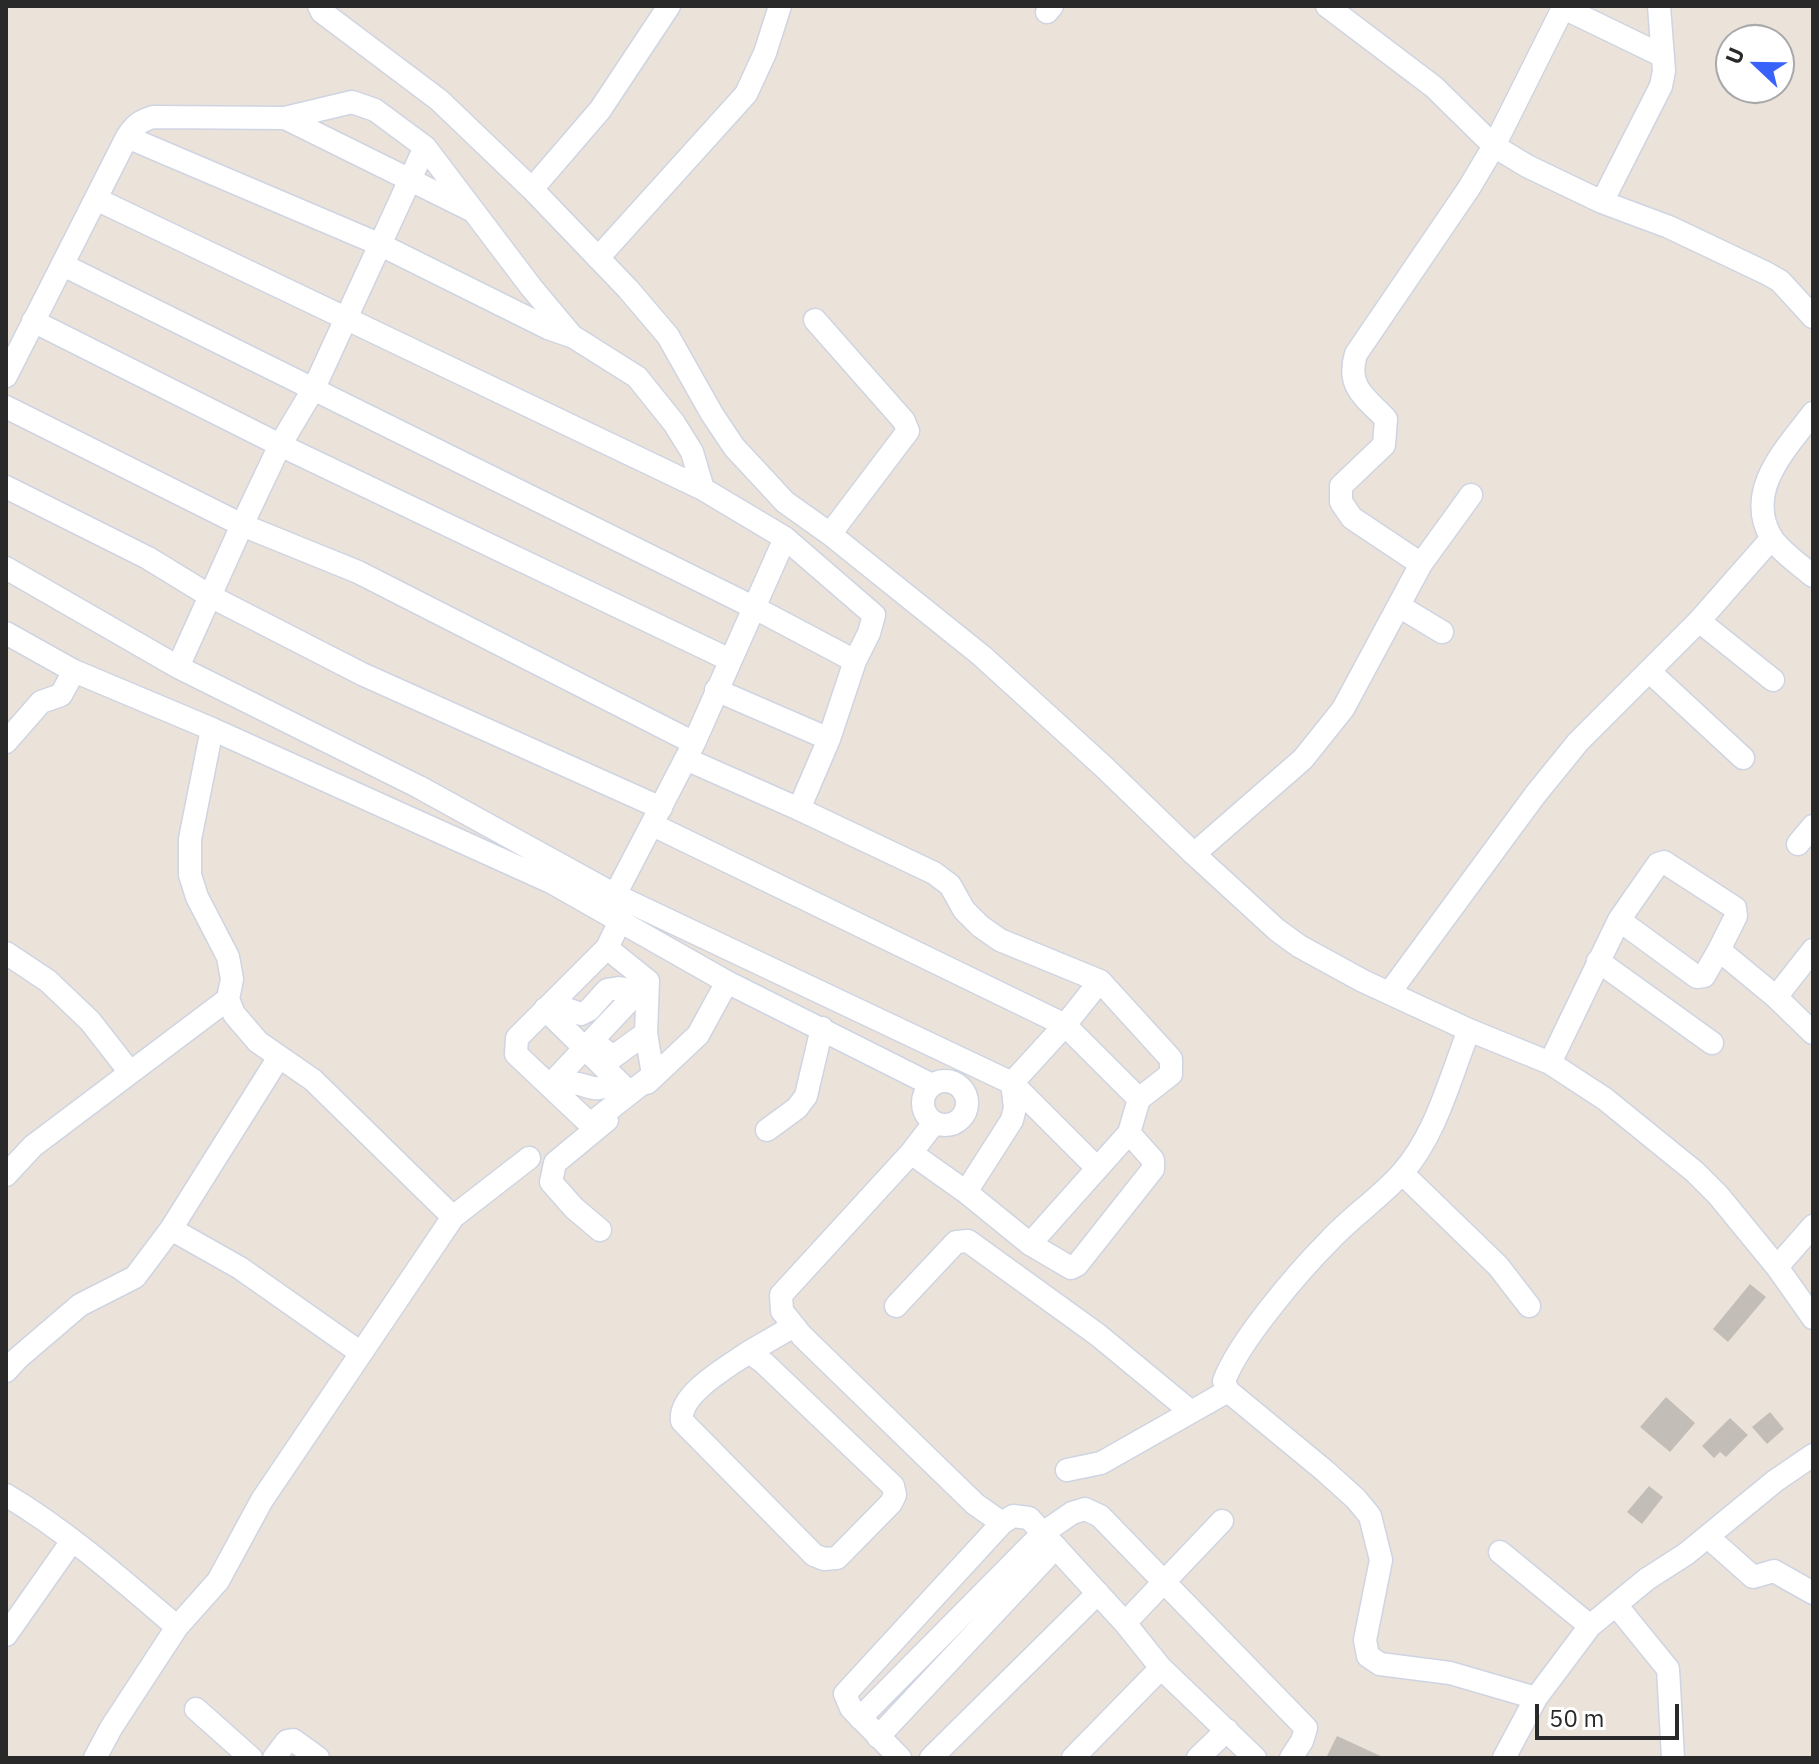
<!DOCTYPE html>
<html>
<head>
<meta charset="utf-8">
<style>
  body { margin:0 }
  #map { position:relative; width:1819px; height:1764px; overflow:hidden; background:#ebe3da; font-family:"IBM Plex Sans",sans-serif }
  canvas { display:block }
  .frame { position:absolute; inset:0; border:8px solid #292929; pointer-events:none }
  .north { position:absolute; left:1715px; top:24px; width:80px; height:80px; box-sizing:border-box; background:#fff; border:2px solid #a9a9a9; border-radius:50%; rotate:292deg; font-size:22px; font-weight:700; line-height:32px; text-align:center; color:#292929 }
  .north::after { content:''; display:block; margin:auto; width:28px; height:36px; background:#3863fa; clip-path:polygon(50% 0,100% 100%,50% 72%,0 100%) }
  .scale { position:absolute; left:1535px; top:1704px; width:144px; height:36px; box-sizing:border-box; border:4px solid #292929; border-top:0; padding-left:10px; font-size:24px; line-height:28px; white-space:nowrap; color:#292929; -webkit-text-stroke:6px #fff; paint-order:stroke }
</style>
</head>
<body>
<div id="map">
<canvas width="1819" height="1764"></canvas>
<div class="frame"></div>
<div class="north">U</div>
<div class="scale">50 m</div>
</div>
<script>
const ctx = document.querySelector('canvas').getContext('2d');
ctx.lineJoin = 'round';
function fill(path, color) {
  ctx.fillStyle = color;
  ctx.fill(path, 'evenodd');
}
function strokePath(path, color, width, dash) {
  ctx.strokeStyle = color;
  ctx.lineWidth = width;
  ctx.lineCap = dash ? 'butt' : 'round';
  ctx.setLineDash(dash || []);
  ctx.stroke(path);
}
fill(new Path2D(`
  M1750 1284 1766 1297 1728 1342 1713 1329Z
  M1666 1397 1695 1423 1670 1452 1640 1427Z
  M1770 1412 1784 1429 1767 1444 1752 1427Z
  M1730 1418 1748 1435 1726 1457 1720 1452 1714 1458 1702 1446Z
  M1649 1486 1663 1497 1642 1524 1627 1512Z
  M1337 1736 1385 1758H1326Z`), '#c3bdb7');
const minor = new Path2D(`
  M319 6 322 12 439 100 532 189 628 289 668 336 712 414 734 447 785 502 830 534 982 656 1104 767 1194 854 1277 930 1299 946 1363 981 1469 1030 1550 1063 1605 1099 1695 1172 1718 1195 1777 1267 1813 1318
  M1327 6 1434 87 1494 146 1527 166 1602 202 1669 227 1766 273 1780 281 1813 317
  M1047 12 1052 6
  M285 118 473 211
  M127 137 381 245 548 328 571 336
  M532 189 600 110 669 6
  M96 199 703 489
  M1602 202 1661 86 1664 71 1659 6
  M598 258 746 94 765 53 780 6
  M63 265 755 608 855 661
  M815 320 904 421 908 431 830 534
  M33 321 280 445 730 660
  M6 376 127 137C135 125 140 121 153 117L285 118 352 102 375 110 425 147 531 287 572 336 637 377 674 423 692 452 703 489 785 538 874 615 869 633 855 661 829 739 799 809 934 873 950 885 964 910 980 926 1000 940 1100 981 1171 1059V1074L1139 1099 1129 1133 1153 1160V1169L1077 1265 1071 1268 1030 1244 966 1192 911 1153
  M6 407 242 525 358 572 694 743
  M1813 413C1787 448 1744 490 1771 537 1781 552 1799 564 1813 576
  M6 487 148 558 210 596 362 674 661 808
  M785 538 694 743 615 895 1012 1083 1097 1168
  M1421 564 1352 518 1341 502V486L1384 445 1386 419C1365 397 1346 387 1356 354L1469 188 1494 146 1561 12 1570 11 1663 56
  M6 568 178 667 419 787 615 895
  M1399 606 1442 632
  M1699 621 1773 680
  M6 633 74 671 212 729 551 882 727 982 932 1085
  M178 667 242 525 280 445 314 388 425 147
  M1650 672 1743 758
  M716 690 829 739
  M212 729 190 839V875L197 897 228 957 232 979 228 999 234 1014 258 1042 313 1080 453 1217
  M6 742 41 702 61 695 74 671
  M686 759 799 809
  M653 825 1065 1025 1139 1099
  M1798 844 1813 826
  M1194 854 1303 759 1343 709 1421 564 1471 495
  M1619 920 1658 864 1664 862 1735 908 1736 916 1719 950
  M607 948 648 981 646 1033 653 1075 593 1122 589 1123 516 1054 517 1038 607 948 620 921
  M6 953 48 981 90 1021 129 1071
  M1598 961 1712 1043
  M1390 992 1535 795 1578 742 1699 621 1772 538
  M1776 997 1813 950
  M553 1004 581 1014 589 1010 607 990 619 988 638 991
  M545 1009 630 1093
  M1469 1030C1450 1078 1436 1135 1402 1173 1380 1198 1352 1216 1330 1240 1299 1271 1239 1341 1224 1381L1228 1391 1325 1471 1356 1499 1370 1516 1381 1560 1365 1640 1368 1656 1380 1664 1450 1673 1536 1698
  M593 1041 613 1057 646 1033
  M1550 1063 1619 920 1697 977 1704 976 1719 950 1776 997 1813 1033
  M923 1103a22 22 0 1 1 44 0a22 22 0 1 1-44 0Z
  M647 1083 698 1035 727 982
  M550 1085 648 981
  M563 1098 567 1083C588 1081 596 1099 614 1078
  M934 1123 911 1153 781 1295 782 1311 802 1336 975 1504 1002 1523 1013 1516 1029 1518 1125 1623 1161 1668 1255 1758
  M767 1130 797 1108 806 1096 822 1028
  M1402 1173 1498 1266 1529 1306
  M6 1175 33 1146 228 999
  M966 1192 1012 1120 1015 1108 1012 1083 1065 1025 1100 981
  M171 1229 240 1268 361 1353
  M600 1230 574 1208 551 1182 555 1163 607 1120
  M1030 1244 1129 1133
  M1777 1267 1813 1226
  M896 1306 956 1242 968 1241 1098 1335 1190 1411
  M749 1352 764 1363 893 1486 895 1495 891 1503 837 1558 824 1559 814 1555 682 1421C678 1394 728 1367 749 1352Z
  M749 1352 794 1326
  M6 1371 18 1358 80 1305 135 1277 171 1229 279 1057
  M1067 1470 1101 1463 1228 1391
  M6 1495C68 1532 122 1580 177 1627L111 1728 95 1758
  M1708 1537 1753 1577 1774 1571 1813 1593
  M1500 1552 1590 1626
  M1616 1605 1668 1669 1673 1758
  M1125 1623 1222 1521
  M177 1627 218 1581 262 1500 453 1217 529 1158
  M6 1635 72 1541
  M196 1709 251 1758
  M860 1718 1043 1533 1072 1513 1085 1509 1100 1516 1306 1728 1302 1741 1291 1758
  M878 1737 1056 1547
  M274 1758 287 1741 293 1740 318 1758
  M900 1758 851 1708 845 1694 1002 1523
  M931 1758 1098 1593
  M1073 1758 1161 1668
  M1198 1758 1227 1730
  M1504 1758 1536 1698 1590 1626 1647 1579 1686 1554 1775 1481 1813 1455`);
strokePath(minor, '#cfd4e2', 25);
strokePath(minor, '#fff', 22);
</script>
</body>
</html>
